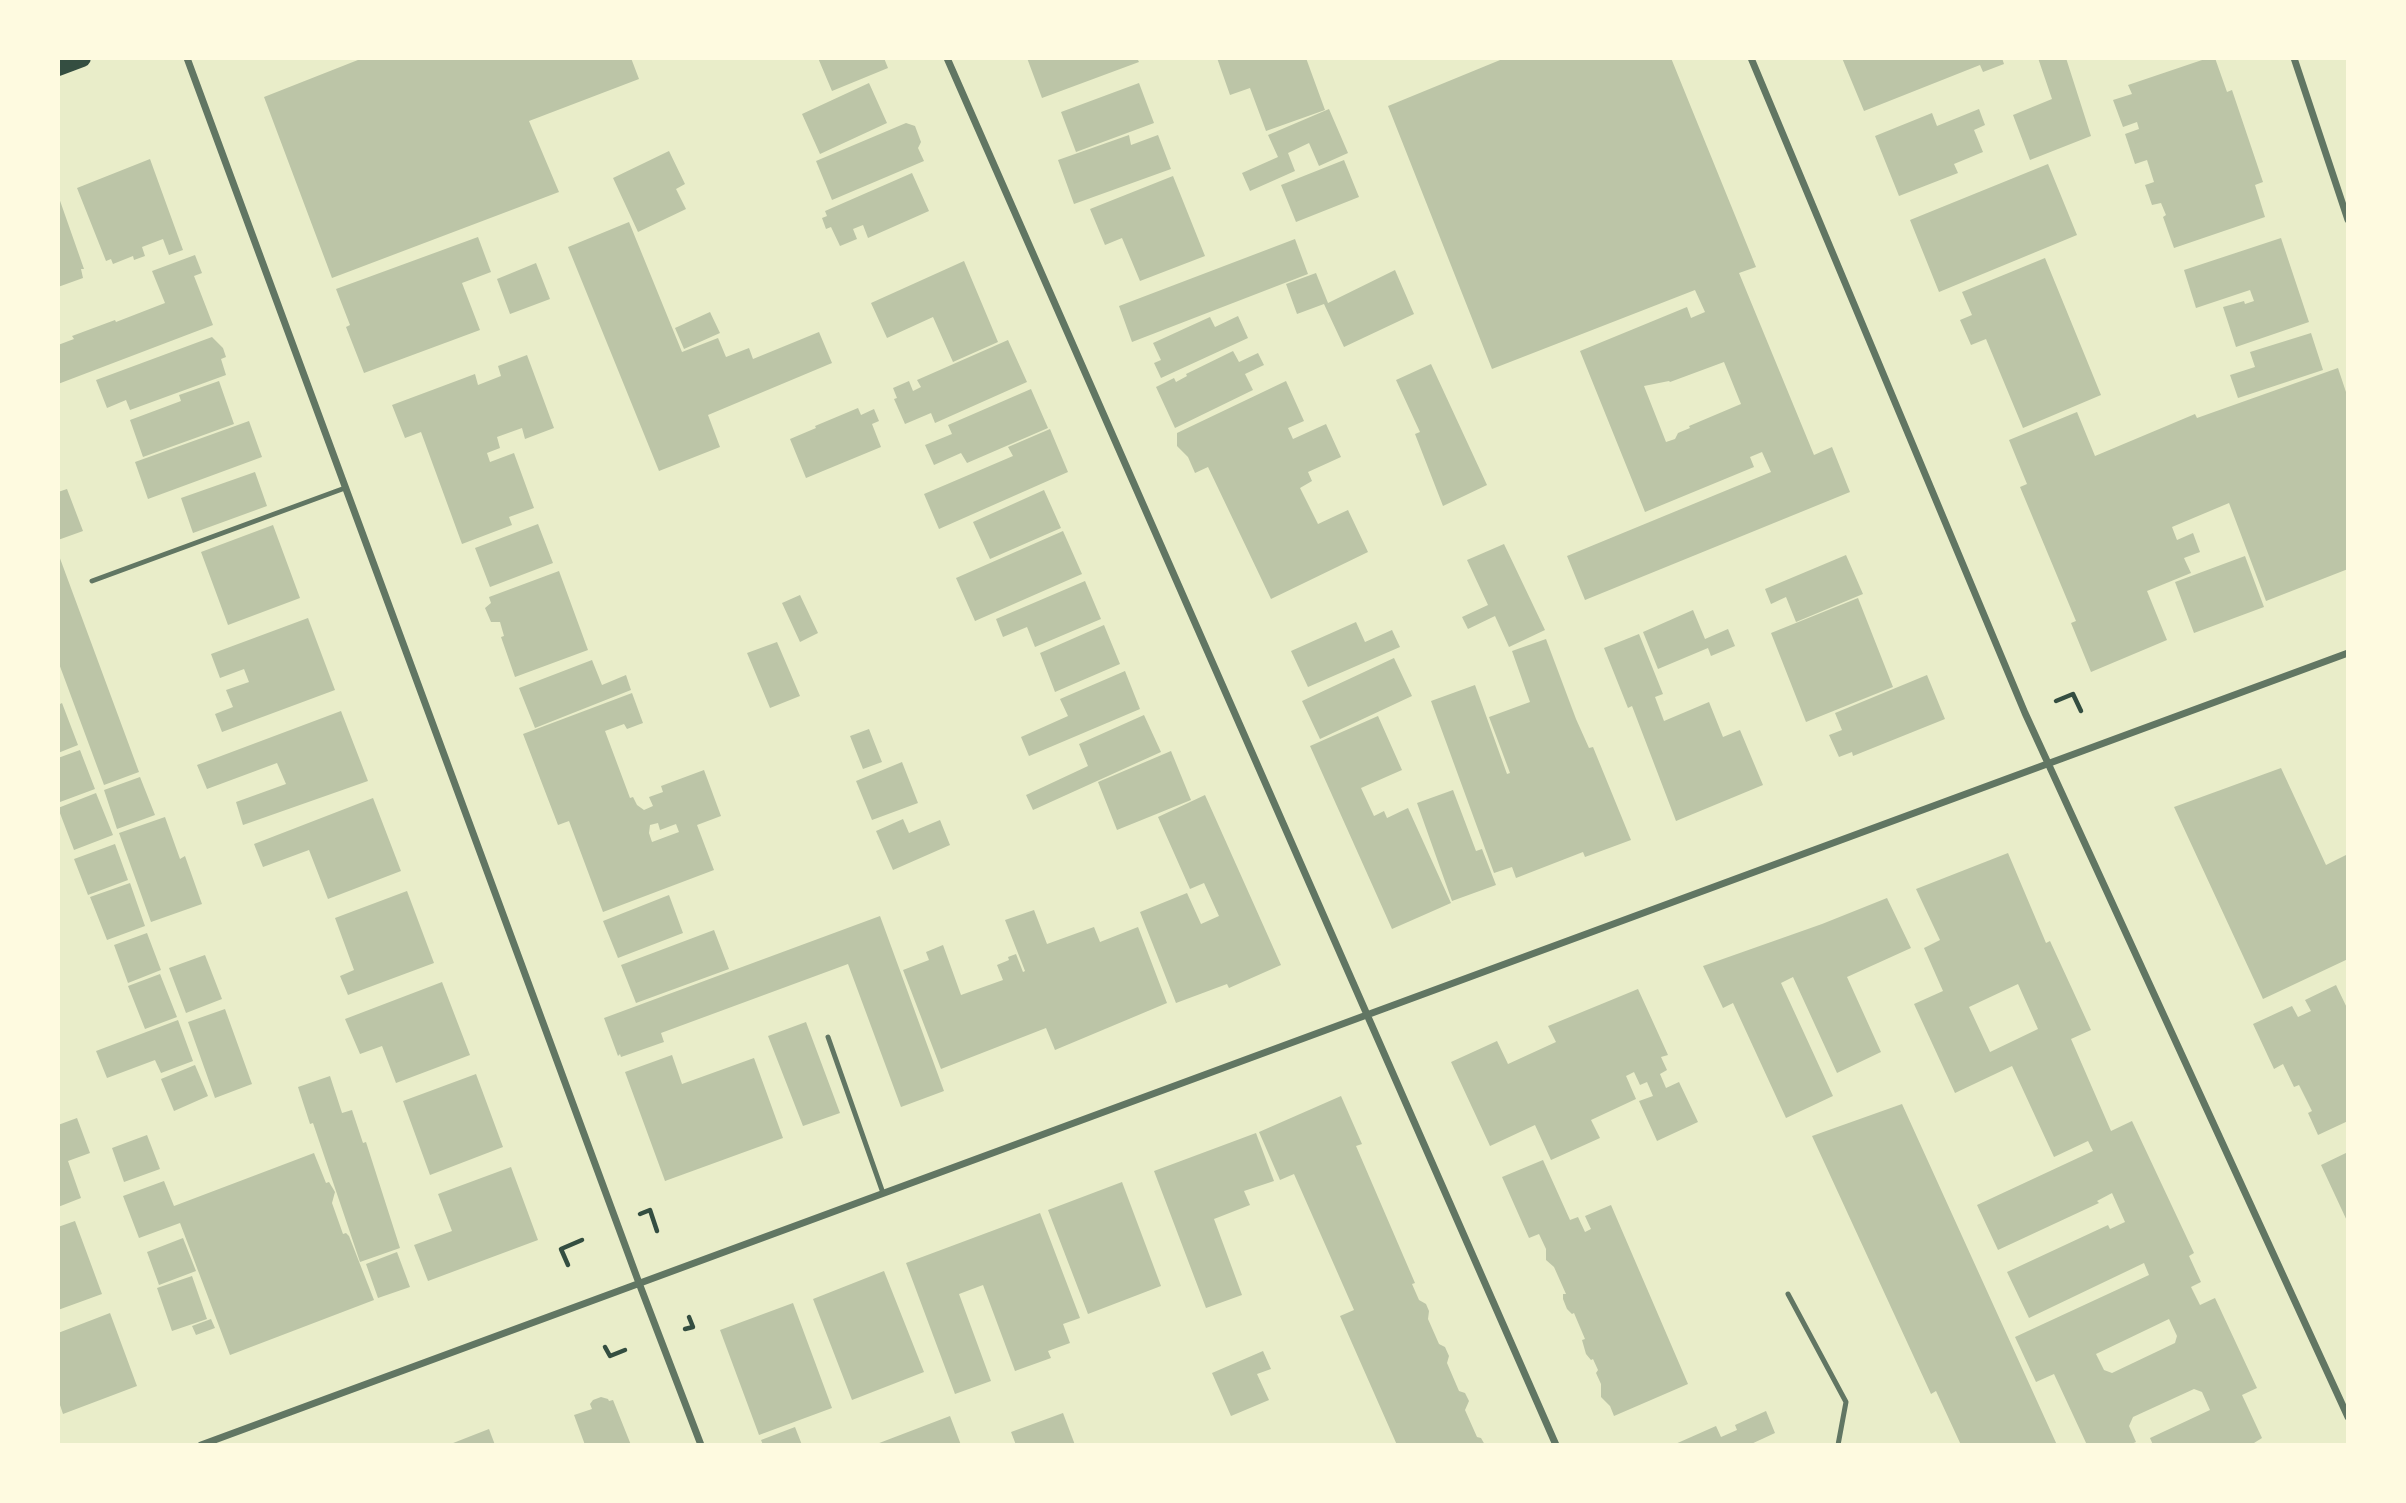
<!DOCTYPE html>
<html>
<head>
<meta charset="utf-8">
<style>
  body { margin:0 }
  #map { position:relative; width:2406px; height:1503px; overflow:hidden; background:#e9edc9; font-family:Figtree,sans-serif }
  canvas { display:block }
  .frame { position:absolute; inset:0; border:60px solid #fefae0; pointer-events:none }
</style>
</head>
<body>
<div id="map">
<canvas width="2406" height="1503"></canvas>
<div class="frame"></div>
</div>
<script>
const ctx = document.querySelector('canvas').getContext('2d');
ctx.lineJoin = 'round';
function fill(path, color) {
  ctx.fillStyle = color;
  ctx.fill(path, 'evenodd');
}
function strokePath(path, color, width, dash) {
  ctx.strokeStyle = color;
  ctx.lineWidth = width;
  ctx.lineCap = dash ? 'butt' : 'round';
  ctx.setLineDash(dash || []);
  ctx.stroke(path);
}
fill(new Path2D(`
  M363 58H631L639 79 529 121 559 192 332 278 264 97Z
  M818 58H884L888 68 832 91Z
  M1027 58H1137L1139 62 1042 98Z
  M1217 58H1306L1325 110 1266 131 1250 88 1230 95Z
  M1505 58H1671L1756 267 1739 273 1814 455 1832 447 1850 492 1585 600 1567 556 1771 472 1762 452 1750 457 1754 467 1645 512 1580 351 1687 307 1691 318 1705 312 1695 290 1492 369 1388 106ZM1724 362 1741 404 1689 426 1690 428 1678 433 1675 439 1666 442 1644 386 1669 381 1670 382Z
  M1842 58H2002L2004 64 1983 72 1980 65 1864 111Z
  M2038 58H2066L2091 136 2030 160 2013 115 2052 99Z
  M2208 58H2215L2227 92 2232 90 2263 182 2255 185 2265 217 2174 248 2163 217 2166 215 2161 203 2152 205 2145 185 2154 182 2147 160 2135 164 2125 134 2139 129 2137 122 2123 127 2113 100 2132 94 2128 85Z
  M869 83 887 123 820 154 802 114Z
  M1139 83 1154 123 1076 152 1061 112Z
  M1329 109 1348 153 1319 166 1309 143 1288 153 1295 171 1250 191 1242 173 1278 157 1268 135Z
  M1979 109 1985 125 1974 130 1983 152 1954 164 1958 173 1899 196 1875 136 1932 113 1937 126Z
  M906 123 915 126 921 142 918 148 924 161 832 200 816 161Z
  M1129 135 1131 145 1158 135 1171 169 1074 204 1058 160Z
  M669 151 685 184 676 189 686 209 638 232 613 178Z
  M150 159 183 250 169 255 163 239 142 247 145 256 134 260 133 256 113 264 111 259 106 261 77 188Z
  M1344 160 1359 197 1296 222 1281 185Z
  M2048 164 2077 235 1939 292 1910 220Z
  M912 173 929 211 868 238 863 225 853 229 857 239 840 246 831 227 826 229 822 218 827 216 825 211Z
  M1173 176 1205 256 1140 281 1122 238 1105 245 1090 209Z
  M58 195 84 269H81L83 278 58 287Z
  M629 222 682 352 718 338 726 357 749 348 753 359 819 332 832 363 708 415 720 447 659 471 568 247Z
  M478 237 491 272 462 283 480 330 364 373 346 327 350 325 336 289Z
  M2281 238 2309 322 2236 347 2223 307 2244 301 2245 304 2254 301 2250 290 2196 308 2184 270Z
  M1295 239 1308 274 1132 342 1119 306Z
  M195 255 202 273 194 276 213 325 58 384V345L74 339 72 336 115 320 116 322 165 303 152 271Z
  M2045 258 2101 395 2023 428 1986 339 1971 345 1960 320 1972 315 1962 292Z
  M964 261 998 342 953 362 933 317 887 338 871 303Z
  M536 263 550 299 510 314 497 279Z
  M1395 270 1414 314 1344 347 1324 304 1297 314 1286 284 1316 273 1328 303Z
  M710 312 720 333 684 349 675 328Z
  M1238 316 1248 338 1161 378 1154 363 1161 360 1153 343 1210 317 1215 327Z
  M2311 333 2323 370 2238 398 2230 375 2255 367 2250 352Z
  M212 337 223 348 226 357 221 359 226 375 130 410 126 400 107 408 96 380Z
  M1008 340 1027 382 935 423 931 413 905 424 894 399 897 398 893 388 909 381 913 391 921 387 917 380Z
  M1233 351 1239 362 1258 353 1264 365 1245 374 1253 390 1175 428 1156 387 1174 378 1176 382 1187 376 1186 374Z
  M527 355 554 428 525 439 522 428 497 437 500 448 487 453 490 462 514 453 534 508 509 517 512 525 462 544 421 432 405 438 392 405 475 374 478 385 501 376 498 366Z
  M1431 364 1487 485 1443 506 1415 434 1420 432 1396 380Z
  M2338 368 2348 398V569L2266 601 2229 503 2172 527 2177 540 2193 533 2200 552 2184 558 2191 573 2147 591 2167 640 2091 672 2071 623 2076 621 2020 487 2027 484 2009 440 2077 412 2095 456 2195 414 2197 418Z
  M219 381 234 424 143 457 130 420 181 401 179 395Z
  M1286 381 1304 421 1288 428 1293 439 1326 424 1341 457 1308 472 1312 481 1300 488 1318 524 1348 510 1368 552 1271 599 1208 467 1195 473 1188 457 1177 446V433Z
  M1031 389 1048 428 967 463 961 453 934 465 925 445 952 434 948 425Z
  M858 408 861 415 874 409 879 421 872 424 881 447 806 478 790 439 816 428 815 426Z
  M249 421 262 457 148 499 135 462Z
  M1050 429 1068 472 939 529 924 494 1013 456 1008 447Z
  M255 472 267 506 193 533 181 498Z
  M67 489 83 531 58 540V492Z
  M1044 490 1061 528 990 559 973 522Z
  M538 524 553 563 490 587 475 548Z
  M273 525 300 598 228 625 201 552Z
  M1063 531 1082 574 975 621 956 578Z
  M1504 544 1545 630 1509 647 1495 616 1468 629 1462 617 1488 605 1467 560Z
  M58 553 139 772 104 785 58 661Z
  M1846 555 1863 594 1796 622 1786 597 1771 604 1765 589Z
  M2245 556 2264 607 2194 633 2175 582Z
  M559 571 588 650 515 677 501 637 504 636 500 622H491L485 608 491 603 489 597Z
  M1085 581 1101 619 1035 647 1027 627 1003 637 996 619Z
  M800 595 818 633 800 642 782 603Z
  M1858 598 1893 687 1806 722 1771 633Z
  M1693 610 1705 639 1728 629 1735 646 1711 656 1708 648 1658 669 1643 632Z
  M308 618 335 690 222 732 215 714 233 707 226 690 249 682 244 669 220 678 211 654Z
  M1356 622 1365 642 1392 630 1400 647 1308 687 1291 651Z
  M1104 625 1120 664 1055 692 1040 653Z
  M1639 634 1663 694 1655 697 1664 721 1709 702 1723 737 1740 730 1763 785 1676 821 1632 706 1628 708 1604 648Z
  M1546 639 1576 719 1589 748 1593 747 1631 840 1585 857 1583 852 1516 878 1512 867 1494 873 1431 701 1475 685 1507 774 1510 773 1489 717 1530 702 1512 651Z
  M777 642 800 696 770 708 747 653Z
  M1394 658 1412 696 1320 739 1302 701Z
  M592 660 602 685 626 675 631 690 535 728 519 688Z
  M1125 671 1140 709 1029 756 1021 737 1068 716 1060 699Z
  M1927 675 1945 719 1853 756 1852 752 1839 757 1829 735 1842 730 1835 713Z
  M632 693 643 723 627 729 624 724 605 731 630 798 633 797 637 805 644 810 653 806 649 797 663 792 661 786 704 770 721 816 697 825 714 870 603 912 569 821 558 825 523 734ZM658 823 660 830 676 824 679 832 652 842 649 833 650 825Z
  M62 703 78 745 58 753V705Z
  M341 711 368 781 243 825 236 802 286 784 277 763 207 789 197 765Z
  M1144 715 1161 752 1033 810 1026 795 1088 766 1079 744Z
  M1378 716 1402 770 1361 788 1374 816 1384 811 1387 818 1408 808 1451 903 1392 929 1310 746Z
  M869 729 882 762 863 769 850 736Z
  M80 750 95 789 60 802 58 796V758Z
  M1171 751 1191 800 1117 830 1098 782Z
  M902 762 918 803 872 820 856 781Z
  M2281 768 2326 865 2348 854V959L2263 999 2174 807Z
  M140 777 155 815 117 829 104 790Z
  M1453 790 1476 851 1482 849 1496 885 1452 901 1417 803Z
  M96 793 113 835 74 850 58 808Z
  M1205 795 1281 965 1229 988 1227 984 1176 1003 1140 912 1187 893 1201 924 1219 916 1204 883 1190 889 1158 817Z
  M373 798 401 871 328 899 309 850 263 867 254 844Z
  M165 817 180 859 185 856 202 904 151 922 119 833Z
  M903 819 909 833 940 820 950 845 893 870 876 831Z
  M115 844 128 880 88 895 74 859Z
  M2008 853 2046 943 2050 941 2091 1030 2071 1039 2111 1131 2132 1121 2194 1253 2189 1256 2201 1282 2191 1287 2200 1305 2215 1298 2257 1388 2242 1395 2262 1438 2254 1443 2255 1445H2153L2150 1438 2210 1410 2202 1392 2194 1389 2133 1417 2129 1426 2136 1442 2129 1445H2087L2054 1374 2036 1382 2015 1337 2149 1275 2144 1263 2029 1318 2007 1272 2108 1225 2110 1229 2125 1222 2112 1193 2097 1201 2099 1203 1998 1250 1977 1205 2093 1151 2088 1141 2054 1157 2012 1066 1955 1093 1914 1004 1943 991 1924 948 1940 940 1916 889ZM2018 984 2038 1029 1990 1052 1969 1007ZM2169 1319 2177 1336 2175 1343 2112 1373 2104 1370 2096 1354Z
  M130 883 145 926 107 940 90 897Z
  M407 891 434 963 348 995 340 976 354 970 335 918Z
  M669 895 683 933 618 958 603 921Z
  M1887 898 1911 948 1847 977 1881 1052 1837 1073 1793 977 1781 983 1833 1096 1786 1118 1733 1003 1723 1008 1703 966 1822 924Z
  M1034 910 1047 944 1094 927 1100 942 1138 927 1167 1003 1055 1050 1046 1028 941 1069 903 970 929 960 926 952 943 945 961 995 1003 980 997 965 1009 960 1008 957 1016 954 1023 972 1025 971 1005 920Z
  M880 916 944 1091 901 1107 848 964 661 1033 664 1042 621 1057 620 1054 618 1056 604 1018Z
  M714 930 729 969 636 1003 621 965Z
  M147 933 161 970 128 983 114 945Z
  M205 955 222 999 186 1013 169 968Z
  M160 974 177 1017 145 1029 128 986Z
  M442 982 470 1055 396 1083 382 1046 360 1054 345 1019Z
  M2336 985 2348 1010V1121L2318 1135 2308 1113 2312 1111 2299 1085 2294 1087 2283 1064 2274 1069 2253 1024 2292 1006 2298 1017 2311 1011 2305 1000Z
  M1638 989 1668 1055 1661 1057 1667 1070 1660 1074 1666 1088 1679 1082 1698 1122 1657 1141 1639 1101 1653 1096 1647 1082 1640 1085 1634 1072 1626 1076 1636 1099 1591 1120 1600 1138 1551 1160 1535 1125 1490 1146 1451 1062 1497 1041 1508 1064 1556 1042 1548 1026Z
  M225 1009 252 1084 215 1098 188 1022Z
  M178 1020 193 1061 161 1073 155 1060 107 1078 96 1051Z
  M806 1022 840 1113 803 1126 768 1036Z
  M672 1055 682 1084 754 1058 783 1138 665 1181 625 1072Z
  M195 1065 208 1096 174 1111 161 1079Z
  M476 1074 503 1147 430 1175 403 1101Z
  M330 1076 342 1113 352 1110 363 1143 366 1142 400 1248 360 1262 313 1123 310 1124 298 1087Z
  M1341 1096 1362 1144 1356 1146 1415 1283 1412 1284 1419 1300 1426 1304 1429 1311 1428 1319 1439 1344 1445 1347 1449 1356 1447 1363 1459 1391 1465 1393 1469 1401 1465 1410 1477 1437 1481 1438 1485 1445H1397L1340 1316 1354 1310 1294 1174 1280 1180 1259 1132Z
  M1902 1104 2057 1445H1961L1936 1391 1931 1394 1812 1136Z
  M77 1118 90 1153 68 1161 81 1198 58 1207V1125Z
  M1256 1133 1274 1181 1244 1191 1250 1205 1214 1219 1242 1295 1206 1308 1154 1171Z
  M147 1135 160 1169 124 1182 112 1148Z
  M2348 1152V1223L2321 1165Z
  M314 1153 326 1183 329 1182 335 1192 332 1203 343 1234 346 1233 349 1236 374 1300 230 1355 180 1223 139 1238 123 1196 164 1181 174 1206Z
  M1543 1160 1570 1220 1578 1217 1585 1232 1591 1229 1585 1216 1611 1205 1688 1384 1614 1416 1610 1406 1601 1397V1384L1596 1373 1598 1370 1593 1359 1591 1360 1586 1354 1582 1340 1585 1339 1574 1313 1572 1314 1567 1309 1563 1299V1294H1566L1554 1267 1546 1260V1249L1539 1234 1529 1238 1502 1177Z
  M511 1167 538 1240 428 1281 414 1245 452 1231 438 1194Z
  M1122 1182 1161 1286 1088 1314 1048 1210Z
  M1040 1213 1080 1318 1063 1324 1070 1343 1048 1351 1051 1358 1015 1371 983 1285 959 1294 991 1381 955 1394 906 1263Z
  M75 1221 102 1294 58 1310V1227Z
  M183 1238 196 1271 159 1285 147 1252Z
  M397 1252 410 1287 378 1298 366 1264Z
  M884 1271 924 1372 852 1400 813 1299Z
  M192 1276 207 1319 172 1331 157 1288Z
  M793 1303 832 1408 759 1435 720 1330Z
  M110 1313 137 1386 63 1414 58 1399V1333Z
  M211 1319 215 1328 196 1335 192 1326Z
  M1263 1351 1271 1369 1257 1374 1269 1400 1231 1416 1212 1373Z
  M601 1397 608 1399 609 1401 613 1400 631 1445H585L574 1415 592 1409 590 1404 593 1400Z
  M1766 1411 1775 1433 1749 1445H1673L1716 1426 1721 1437 1737 1430 1735 1425Z
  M1063 1413 1075 1445H1016L1011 1432Z
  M950 1416 961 1445H874Z
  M795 1427 802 1445H763L761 1440Z
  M489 1429 495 1445H448Z`), '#bcc5a7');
strokePath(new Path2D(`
  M2056 701 2073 694 2081 711
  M640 1214 650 1210 657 1231
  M568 1265 561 1249 582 1240
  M685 1329 693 1327 689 1317
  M605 1347 610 1356 625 1350`), '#344e41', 4.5);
strokePath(new Path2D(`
  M92 581 345 488
  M828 1037 883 1193
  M1788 1294 1846 1402 1838 1445`), '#617663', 5);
strokePath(new Path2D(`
  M187 58 639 1283 701 1445
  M947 58 1556 1445
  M1751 58 2025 713 2348 1417
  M2294 58 2348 220
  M201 1445 2348 653`), '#617663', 7);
strokePath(new Path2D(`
  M58 67 82 58`), '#344e41', 18);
</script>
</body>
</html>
